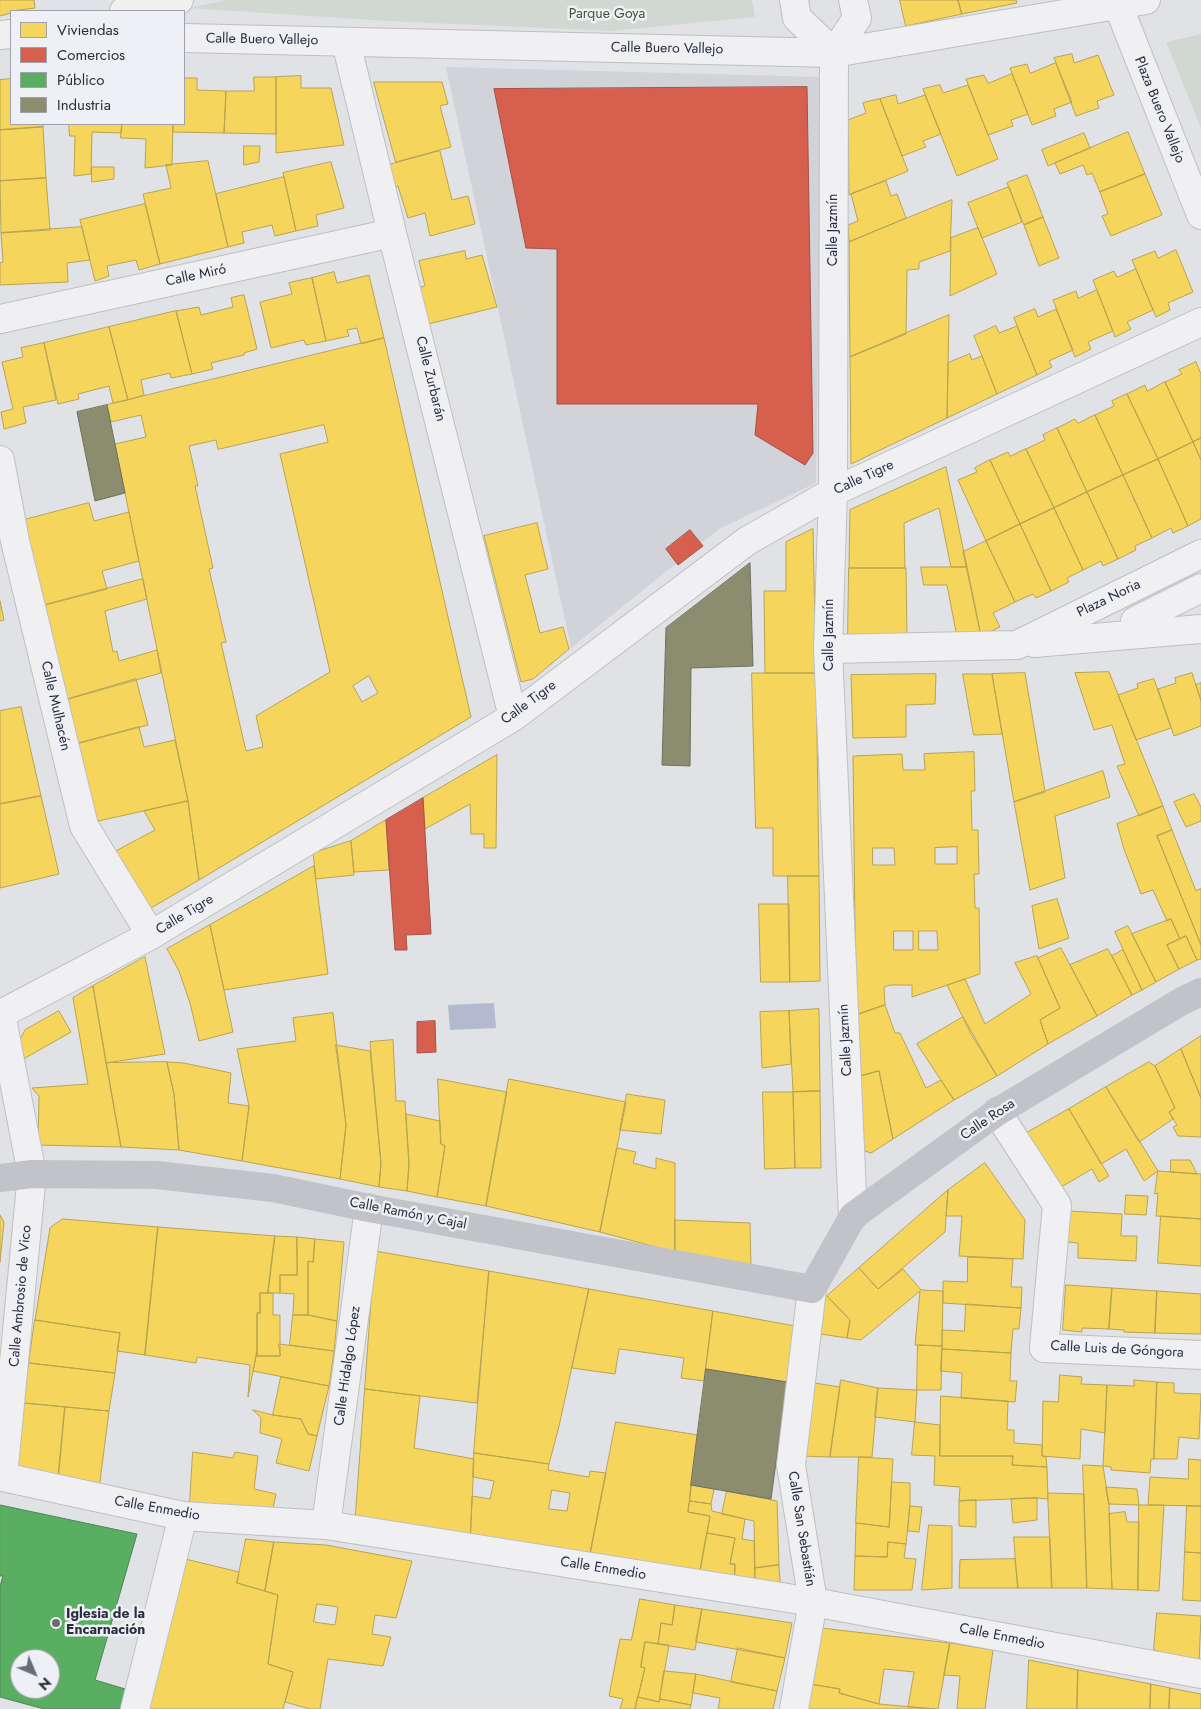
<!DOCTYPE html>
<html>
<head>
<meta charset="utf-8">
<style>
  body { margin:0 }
  #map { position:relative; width:1201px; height:1709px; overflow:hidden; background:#e1e2e5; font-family:Jost,sans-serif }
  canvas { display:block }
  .legend { position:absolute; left:10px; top:10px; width:175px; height:115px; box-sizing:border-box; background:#eef0f5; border:1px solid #9fa2ab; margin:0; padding:6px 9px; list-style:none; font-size:15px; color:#292d3c }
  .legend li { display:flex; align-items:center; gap:10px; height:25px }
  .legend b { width:25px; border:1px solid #9fa2ab }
  .north { position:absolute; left:10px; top:1649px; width:50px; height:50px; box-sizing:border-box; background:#eef0f5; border:1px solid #9fa2ab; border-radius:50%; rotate:135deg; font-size:14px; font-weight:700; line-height:20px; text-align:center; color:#292d3c }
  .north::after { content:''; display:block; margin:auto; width:18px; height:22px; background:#696c77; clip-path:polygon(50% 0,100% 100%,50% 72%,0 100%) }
</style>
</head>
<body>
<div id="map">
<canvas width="1201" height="1709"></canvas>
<ul class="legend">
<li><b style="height:14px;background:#f6d55c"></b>Viviendas</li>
<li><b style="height:14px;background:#d6604d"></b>Comercios</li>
<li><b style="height:14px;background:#5aae61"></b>Público</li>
<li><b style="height:14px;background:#8c8c6e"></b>Industria</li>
</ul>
<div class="north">N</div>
</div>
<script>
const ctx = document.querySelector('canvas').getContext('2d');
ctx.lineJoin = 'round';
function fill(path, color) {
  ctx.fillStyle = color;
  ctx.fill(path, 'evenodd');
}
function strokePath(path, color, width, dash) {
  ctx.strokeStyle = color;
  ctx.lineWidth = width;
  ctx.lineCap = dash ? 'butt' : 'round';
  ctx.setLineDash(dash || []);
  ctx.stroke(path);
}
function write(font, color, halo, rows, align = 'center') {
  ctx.font = font + ' Jost,sans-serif';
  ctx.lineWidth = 5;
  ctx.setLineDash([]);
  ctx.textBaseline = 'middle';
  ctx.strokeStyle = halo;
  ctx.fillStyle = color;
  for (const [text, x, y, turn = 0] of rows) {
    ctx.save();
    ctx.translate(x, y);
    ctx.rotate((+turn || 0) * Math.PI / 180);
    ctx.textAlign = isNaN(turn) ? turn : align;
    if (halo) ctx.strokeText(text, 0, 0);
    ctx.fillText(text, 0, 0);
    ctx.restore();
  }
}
fill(new Path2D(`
  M446 67 822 77 816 483 719 529 571 648Z`), '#d1d3d9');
fill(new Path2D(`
  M227 0H752L755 17 611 31 388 21 188 8Z
  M1201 34V128L1166 42Z`), '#d0d8d1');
fill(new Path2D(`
  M494 1003 496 1028 450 1030 448 1005Z`), '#b1bace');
const homes = new Path2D(`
  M0 0H34L35 8 11 11V13L0 16Z
  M900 0H958L962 14 906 26Z
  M958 0H1016L1017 3 962 14Z
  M1072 54 1074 63 1098 55 1114 95 1097 101 1099 108 1076 116 1054 58Z
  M1056 63 1072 102 1054 109 1056 116 1032 125 1010 68 1027 64 1030 73Z
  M1012 74 1028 114 1011 120 1013 126 988 135 966 79 984 75 988 83Z
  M301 76V88H331L344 145 276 153V77Z
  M254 77H276V134L224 133 226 91H254Z
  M184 78H197V90L226 91 224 133 173 132V124H184Z
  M11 79V124H43V127L0 130V80Z
  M374 82H442L448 104 440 106 451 147 396 162Z
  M940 85 943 93 968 85 998 159 957 176 923 89Z
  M896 95 898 104 925 95 941 134 923 141 926 147 902 156 880 99Z
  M880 99 908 171 849 195 848 120 866 113 863 103Z
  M69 124H122L121 133 92 132 91 174 74 176 75 136H70Z
  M122 124H173L172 165 145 168 146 139 121 138Z
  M43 127 46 178 0 181V130Z
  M1128 132 1145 174 1100 192 1092 173 1087 175 1083 165 1060 174 1055 163Z
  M1084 133 1090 148 1048 166 1042 150Z
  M244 146H260L259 162 244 165Z
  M440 151 452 200 468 196 475 224 430 236 425 213 408 218 398 186 390 188 385 166Z
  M208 161 228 247 160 264 143 194 171 188 166 165Z
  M331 162 344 208 316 215 318 226 296 231 283 173Z
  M92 167H114V179L92 182Z
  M1145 174 1162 215 1111 236 1102 216 1108 214 1100 192Z
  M1027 175 1043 217 1024 225 1007 183Z
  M284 177 296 231 275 236 272 225 242 232 244 243 228 247 216 194Z
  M46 178 50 230 1 233 0 181Z
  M886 181 891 196 897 194 906 218 849 242 848 225 858 221 851 194Z
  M1009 187 1022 222 982 238 968 203Z
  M952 200 950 251 919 262V269L907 270 906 334 850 357 849 242Z
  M145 204 160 264 139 270 136 260 107 266 109 276 95 281 80 220Z
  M1043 217 1059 258 1039 266 1024 225Z
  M82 227 90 260 67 263 68 282 0 285V263L3 262 1 233Z
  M978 228 997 274 950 296 951 238Z
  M1176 250 1193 292 1168 303 1170 310 1156 317 1132 260 1155 251 1158 258Z
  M465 251 466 259 482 255 497 307 424 325 415 289 425 286 419 261Z
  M1136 269 1153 310 1127 322 1131 329 1115 337 1093 280 1114 271 1117 277Z
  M334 272 337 283 369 275 384 338 361 344 357 328 347 330 349 336 326 341 312 278Z
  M312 278 326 341 306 345 304 340 271 348 260 302 292 294 289 283Z
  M1097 290 1113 331 1088 342 1091 349 1075 357 1053 300 1076 291 1078 298Z
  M244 295 257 349 244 353V355L211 363 213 369 192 374 176 311 199 307 201 315 233 307 231 298Z
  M1035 309 1038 317 1056 309 1073 350 1049 361 1052 367 1037 375 1014 318Z
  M176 311 192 374 171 378 170 373 141 380 144 395 128 400 109 327Z
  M949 315 947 418 851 464 850 357Z
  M996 326 999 333 1017 326 1037 375 997 394 974 336Z
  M109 327 128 400 113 403 109 386 78 394 79 399 58 404 44 343Z
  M384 338 471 717 199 880 188 801 115 444 146 437 141 415 111 422 107 405ZM324 425 328 442 280 454 330 672 256 716 263 747 246 751 221 643 226 642 209 569 213 568 195 486H198L189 446 216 440 218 449ZM369 676 378 693 362 702 353 686Z
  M44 343 56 400 23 407 26 423 4 429 1 412 13 409 2 362 23 357 21 348Z
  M970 354 972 360 982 356 997 394 947 418 948 363Z
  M1196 362 1201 374V438L1193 442 1165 382 1182 374 1179 370Z
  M1165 382 1193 442 1158 459 1127 394 1145 385 1147 391Z
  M1127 394 1158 459 1123 475 1095 415 1114 406 1112 401Z
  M1095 415 1123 475 1087 492 1057 428 1075 419 1078 423Z
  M1057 428 1087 492 1054 508 1026 449 1045 440 1043 435Z
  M1201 438V460L1193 442Z
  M1193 442 1201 460V519L1188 526 1158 459Z
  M1026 449 1054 508 1020 524 990 460 1008 452 1010 456Z
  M1158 459 1188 526 1173 533 1171 528 1152 538 1123 475Z
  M990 460 1020 524 986 541 958 480 977 472 975 468Z
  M946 467 967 567H951L939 508 904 523 905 568H849L850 510Z
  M1123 475 1152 538 1135 546 1136 550 1118 559 1087 492Z
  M1087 492 1118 559 1103 566 1101 561 1083 570 1054 508Z
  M89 503 94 521 129 512 139 561 102 571 107 589 41 606 20 521Z
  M1054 508 1083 570 1067 578 1069 582 1051 591 1020 524Z
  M537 523 548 569 525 575 540 633 563 627 569 649 533 679 521 682 484 536Z
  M1020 524 1051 591 1036 598 1033 594 1015 602 986 541Z
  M813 529 816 673H765L764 591H786V542Z
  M986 541 1015 602 993 613 1000 627 981 636 963 552Z
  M921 567H967L981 636 957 637 947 585H924Z
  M849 568H906L907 637 848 638Z
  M143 579 147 599 105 611 113 652 117 651 119 661 157 650 161 673 65 700 41 606Z
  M0 601 4 620 0 621Z
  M1109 672 1163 806 1139 816 1117 766 1125 764 1112 725 1094 730 1075 673Z
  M752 673H816L819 876H773V828H756Z
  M1025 673 1045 792 1014 802 992 674Z
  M1192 673 1201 701V726L1174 736 1158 689 1176 683 1175 678Z
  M936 674 935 704 906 705V737L853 738 851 675Z
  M963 674H992L1002 734 974 735Z
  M136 679 148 725 76 744 65 700Z
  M1154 679 1171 728 1136 740 1118 695 1138 688 1137 684Z
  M1201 683V701L1196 685Z
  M21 707 41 796 0 804V711Z
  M139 727 144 747 175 740 188 801 94 822 76 744Z
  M974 752 975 791H971L972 830H978L979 874H974L975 908H979L980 974 912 997V985H890L884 987 885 1005 856 1015 853 756 902 754 903 770H925L924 754ZM957 847V864H935V848ZM873 848H894L895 865H873ZM894 931H913V950H894ZM919 931H937L938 950H919Z
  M497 755 496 848H484V834H471L470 804 425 829 423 798Z
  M1103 771 1110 797 1055 816 1065 878 1030 890 1014 802Z
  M1194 794 1201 807V821L1186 827 1174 802Z
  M41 796 59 874 0 888V804Z
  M188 801 199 880 144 912 112 853 155 830 144 811Z
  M1163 806 1172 830 1157 836 1201 945V959L1197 960 1186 936 1180 939 1171 919 1167 921 1153 890 1141 894 1124 849 1117 824Z
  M386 820 389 870 354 872 351 841Z
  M1172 830 1196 891 1201 888V945L1157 836Z
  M351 841 354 875 316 879 313 853Z
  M314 866 328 974 224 990 210 925Z
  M788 876H819L820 981 790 982Z
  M1057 899 1069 938 1039 949 1032 906Z
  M759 904H789L790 982H761Z
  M1171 919 1180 939 1167 945 1179 969 1156 982 1132 934Z
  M210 925 233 1032 199 1041 190 1003 179 971 167 949Z
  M1128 926 1156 982 1142 990 1115 932Z
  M1186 936 1197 960 1179 969 1167 945Z
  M1061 948 1097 1016 1048 1044 1040 1020 1060 1008 1038 958Z
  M1108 949 1132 995 1097 1016 1070 965Z
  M1123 950 1142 990 1132 995 1112 956Z
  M1037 956 1060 1008 1040 1020 1048 1044 997 1076 971 1034 947 985 965 979 985 1024 1031 994 1015 963Z
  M145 957 165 1054 106 1063 93 986Z
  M93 986 121 1147 38 1145 39 1096 32 1088 88 1084 73 998Z
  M885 1005 895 1033H900L926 1088 941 1080 954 1100 893 1139 879 1071 857 1077 856 1015Z
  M819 1009 820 1091 793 1092 789 1011Z
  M59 1011 71 1032 20 1061 19 1042 25 1030Z
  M789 1011 791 1064 762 1068 760 1012Z
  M333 1013 346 1125 340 1179 242 1161 249 1106 237 1049 296 1041 293 1018Z
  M963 1017 997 1076 954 1100 917 1044Z
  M1201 1036V1098L1181 1049Z
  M393 1040 396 1101H405L409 1164 407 1191 379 1187 381 1163 370 1042Z
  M336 1045 370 1051 381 1163 379 1187 340 1179 346 1125Z
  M1181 1049 1201 1098V1137L1178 1136 1173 1127 1177 1125 1169 1112 1175 1108 1155 1066Z
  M167 1062 174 1094 179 1150 121 1147 106 1063Z
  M167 1062 184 1063 231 1073 228 1103 249 1106 242 1161 179 1150 174 1094Z
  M1149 1062 1155 1066 1175 1108 1169 1112 1173 1119 1139 1142 1106 1087Z
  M879 1071 893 1139 871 1153 859 1149 857 1077Z
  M438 1079 507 1092 486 1206 437 1197 445 1146 441 1144Z
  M509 1079 626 1102 600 1232 486 1206Z
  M1106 1087 1158 1171 1144 1181 1126 1149 1101 1164 1069 1109Z
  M820 1091 821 1168H795L793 1092Z
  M763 1092H793L795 1168 765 1169Z
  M627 1094 665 1100 661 1134 620 1130Z
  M1069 1109 1109 1176 1099 1182 1092 1169 1056 1190 1023 1135Z
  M406 1114 440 1121 441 1144 445 1146 437 1197 407 1191 409 1164Z
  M617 1148 636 1152 633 1163 656 1169V1158L675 1163V1252L600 1232Z
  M1171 1160H1190L1197 1174 1171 1172Z
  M985 1163 1025 1220 1023 1259 959 1256 962 1216H946L948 1190Z
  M1158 1171 1201 1174V1219L1156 1216 1158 1193 1155 1194Z
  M948 1190 945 1232 878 1289 859 1268Z
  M1126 1195 1148 1196 1146 1215 1125 1214Z
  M1069 1211 1122 1214 1121 1236H1137L1136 1261 1078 1258V1243L1067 1242Z
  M0 1215 4 1222 0 1262Z
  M1161 1216 1201 1219V1266L1158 1263Z
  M63 1219 158 1227 145 1355 117 1351 120 1333 35 1320 50 1228Z
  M675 1220 750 1223 751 1269 675 1252Z
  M158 1227 275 1236 268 1293H260V1313H257V1351L248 1397 250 1365 197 1357 196 1363 145 1355Z
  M275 1236 297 1237V1275H280V1293H268Z
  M297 1237 315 1239 313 1262 308 1261V1315H293L294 1294 280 1293V1275H297Z
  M315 1239 344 1242 337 1321 308 1315V1261L313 1262Z
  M375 1251 489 1271 477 1403 365 1389Z
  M968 1257 1013 1259 1011 1287H1022L1021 1308 943 1303V1281L967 1282Z
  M859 1268 878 1289 903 1269 921 1290 943 1291 942 1346 915 1345 920 1291 861 1340 847 1338 850 1320 827 1296Z
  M489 1271 589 1289 559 1426 549 1464 474 1453Z
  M1066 1285 1112 1288 1109 1329 1082 1328V1332L1063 1330Z
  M1112 1288 1157 1291 1155 1333 1124 1332V1330L1109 1329Z
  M589 1289 713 1311 704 1381 681 1378 684 1358 628 1350 619 1349 615 1374 572 1368Z
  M1157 1291 1201 1294V1334L1155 1333Z
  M260 1293H273V1315H280V1356H257V1313H260Z
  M827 1296 850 1320 847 1338 814 1333 817 1306Z
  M966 1304 1021 1308 1019 1329H1013L1011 1353 942 1349V1330L964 1331Z
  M713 1311 795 1326 787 1382 706 1369Z
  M293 1315H308L337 1321 334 1351 290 1345Z
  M35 1320 120 1333 115 1373 29 1363Z
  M279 1344 334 1351 329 1386 253 1371 257 1351V1356H280Z
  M918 1345 942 1346 941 1390H917Z
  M942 1349 1011 1353 1010 1381H1017L1015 1402 961 1398 962 1373 941 1371Z
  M29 1363 115 1373 109 1411 24 1403Z
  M1060 1375 1082 1377 1081 1384 1107 1385 1105 1433 1081 1429 1080 1459 1042 1456 1043 1401 1058 1402Z
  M281 1377 329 1386 317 1436 308 1434 301 1419 273 1415Z
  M841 1380 878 1388 872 1457H830Z
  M1134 1380 1157 1382 1154 1459H1151L1150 1473 1111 1470V1467L1103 1466 1107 1385 1134 1386Z
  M808 1382 840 1387 830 1457 799 1456Z
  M1157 1382 1174 1383V1393L1201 1394 1199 1439 1179 1437 1177 1459H1154Z
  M878 1388 917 1390 915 1422 875 1417Z
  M365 1389 420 1396 414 1448 474 1459 470 1546 355 1526Z
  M941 1396 1008 1401 1007 1430H1014V1443L1042 1445V1456L1046 1457 1047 1467 1012 1465 1013 1456H940Z
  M24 1403 65 1407 58 1481 25 1477 16 1464Z
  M65 1407 109 1411 99 1489 58 1481Z
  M253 1410 273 1415 301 1419 308 1434 317 1436 309 1471 276 1463 282 1439 260 1433 261 1418Z
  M616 1422 698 1435 688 1512 710 1516 698 1583 588 1565Z
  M915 1422 940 1425V1456H1013L1012 1465 1047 1467 1048 1499 1037 1498 959 1501 960 1487 934 1485 935 1456 912 1455Z
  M193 1452 233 1458 235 1452 258 1456 254 1489 276 1494 271 1517 190 1502Z
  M474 1453 549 1464 548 1470 589 1477 590 1471 606 1473 588 1565 470 1546 472 1496 490 1499 494 1481 473 1477ZM552 1490 570 1493 567 1511 549 1509Z
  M859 1457 893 1459 889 1527 856 1523Z
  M1189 1459 1201 1460V1506L1148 1505 1150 1477 1188 1479Z
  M1083 1465 1103 1466 1109 1504 1112 1589 1087 1588Z
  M892 1482 910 1483V1506L906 1544 888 1542 887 1557 855 1556 856 1523 889 1527Z
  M691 1485 714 1489 711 1504 690 1501Z
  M1106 1487 1137 1489 1139 1505 1109 1504Z
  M727 1491 777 1501 779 1565 755 1568 754 1521 722 1514Z
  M1048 1493 1084 1494 1087 1588H1052Z
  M1037 1498V1520L1013 1523 1011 1499Z
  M976 1500V1527L959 1526V1501Z
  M690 1501 711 1504 712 1511 745 1519 742 1539 754 1541 755 1593 734 1589 735 1564H730L735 1538 707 1533 710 1516 688 1512Z
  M1139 1505H1164L1159 1591 1138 1590Z
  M910 1506 922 1507 919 1532 908 1531Z
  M1187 1506H1201V1553L1185 1552Z
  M1125 1512 1127 1522H1139L1138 1590 1112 1589 1109 1514Z
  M929 1525 952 1526V1588L922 1590Z
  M707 1533 735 1538 730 1564H735L734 1589 698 1583Z
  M1014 1537H1050L1052 1588H1018Z
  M246 1539 274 1542 265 1591 237 1583Z
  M274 1542 326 1545 412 1561 396 1618 375 1615 372 1634 391 1637 383 1666 328 1659 320 1709H310L285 1702 293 1672 268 1664 278 1595 265 1591ZM317 1604 338 1607 335 1625 314 1622Z
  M888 1542 906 1544 904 1558 916 1559 912 1590H854L855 1556 887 1557Z
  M1185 1552 1201 1553V1601L1183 1600Z
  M177 1557 239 1572 237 1583 278 1595 268 1664 293 1672 283 1709H143Z
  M1015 1559 1018 1588H959L960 1560Z
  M779 1565 781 1597 755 1593V1568Z
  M640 1599 675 1605 672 1625 661 1623 658 1644 645 1642 641 1667 645 1668 635 1709H620L623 1699 609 1696 620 1639 631 1640Z
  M675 1605 702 1609 695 1650 658 1644 661 1623 672 1625Z
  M702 1609 792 1623 785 1658 696 1642Z
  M1157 1613 1201 1616 1199 1664 1154 1650Z
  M821 1628 950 1643 938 1709 908 1707 914 1672 884 1669 879 1704 839 1693 840 1689 810 1684Z
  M645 1642 669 1645 659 1702 638 1697 645 1668 641 1667Z
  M950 1643 993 1650 985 1709H957L960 1676 944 1675Z
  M738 1648 785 1658 777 1691 731 1682Z
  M1029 1660 1078 1670 1077 1709H1027Z
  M1078 1670 1151 1684 1150 1709H1077Z
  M664 1671 696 1674 691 1705 660 1699Z
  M696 1674 777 1691 773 1709H718L720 1698 693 1693Z
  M810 1684 840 1689 839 1693 879 1704 935 1709H804Z
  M1151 1684 1170 1688 1169 1709H1150Z
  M1170 1688 1201 1694V1709H1169Z
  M638 1697 659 1702 660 1699 691 1705 690 1709H635Z`);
fill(homes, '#f6d55c');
strokePath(homes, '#b8a352', 1);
const shops = new Path2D(`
  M807 87 813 453 805 465 755 435 758 404H557V249L526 248 494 89Z
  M690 530 703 546 678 565 666 549Z
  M423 798 431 934 406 935 407 950H395L386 820Z
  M435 1021 436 1052 417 1053V1022Z`);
fill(shops, '#d6604d');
strokePath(shops, '#a25148', 1);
const public = new Path2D(`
  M0 1505 137 1534 95 1680 132 1691 126 1709H44L0 1697V1586L3 1576H0ZM20 1659H50V1689H20Z`);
fill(public, '#5aae61');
strokePath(public, '#4b8756', 1);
const industry = new Path2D(`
  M107 405 125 493 95 501 77 412Z
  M750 563 753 666 691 668 690 766 662 765 666 628Z
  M706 1369 787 1382 771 1499 691 1485Z`);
fill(industry, '#8c8c6e');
strokePath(industry, '#6e705f', 1);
const street = new Path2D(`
  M794 0 797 18 834 53 857 18 853 0
  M1118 5 1201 215
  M124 11 179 0
  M0 35 11 34
  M184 38 834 53 1146 0
  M346 42 392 233 513 717
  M834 53 833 492 828 649 853 1216
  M0 319 392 233
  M1201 322 833 492 747 541 513 717 151 935 1 1014 32 1174 3 1477 183 1516 326 1525 813 1602 1201 1674
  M0 460 15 541 84 826 151 935
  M1158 619 1135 621 1201 588
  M1034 643 1201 629
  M828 649 1017 645 1201 554
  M997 1112 1057 1205 1044 1348 1201 1355
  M326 1525 369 1208
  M135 1709 183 1516
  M794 1709 813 1602 791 1465 812 1289`);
strokePath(street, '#bebfc2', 30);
strokePath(street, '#f0f0f2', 28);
strokePath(new Path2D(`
  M0 1178 32 1174 156 1175 273 1188 369 1208 812 1289 853 1216 997 1112 1182 1001 1201 992`), '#c2c3c8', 28);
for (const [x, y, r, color] of [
  [56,1623,5,"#696c77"]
]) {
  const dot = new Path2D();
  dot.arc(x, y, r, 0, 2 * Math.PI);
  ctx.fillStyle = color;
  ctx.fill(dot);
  strokePath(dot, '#eef0f5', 2);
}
write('14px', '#385738', '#eef0f5', [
  ["Parque Goya",607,15]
]);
write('14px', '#292d3c', '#eef0f5', [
  ["Calle Buero Vallejo",262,40,1],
  ["Calle Buero Vallejo",667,49,1],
  ["Plaza Buero Vallejo",1159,110,68],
  ["Calle Jazmín",834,230,-90],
  ["Calle Miró",196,276,-12],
  ["Calle Zurbarán",430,379,76],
  ["Calle Tigre",864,478,-25],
  ["Plaza Noria",1109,599,-26],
  ["Calle Jazmín",830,635,-90],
  ["Calle Tigre",529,703,-36],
  ["Calle Mulhacén",55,706,77],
  ["Calle Tigre",185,915,-31],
  ["Calle Jazmín",846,1040,-93],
  ["Calle Rosa",988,1120,-34],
  ["Calle Ramón y Cajal",408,1214,11],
  ["Calle Ambrosio de Vico",21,1296,-85],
  ["Calle Luis de Góngora",1117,1350,3],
  ["Calle Hidalgo López",348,1366,-82],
  ["Calle Enmedio",157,1509,10],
  ["Calle San Sebastián",801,1529,81],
  ["Calle Enmedio",603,1569,9],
  ["Calle Enmedio",1002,1637,11]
]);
write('bold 14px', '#292d3c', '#eef0f5', [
  ["Iglesia de la",66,1615],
  ["Encarnación",66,1631]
], 'left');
</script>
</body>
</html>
